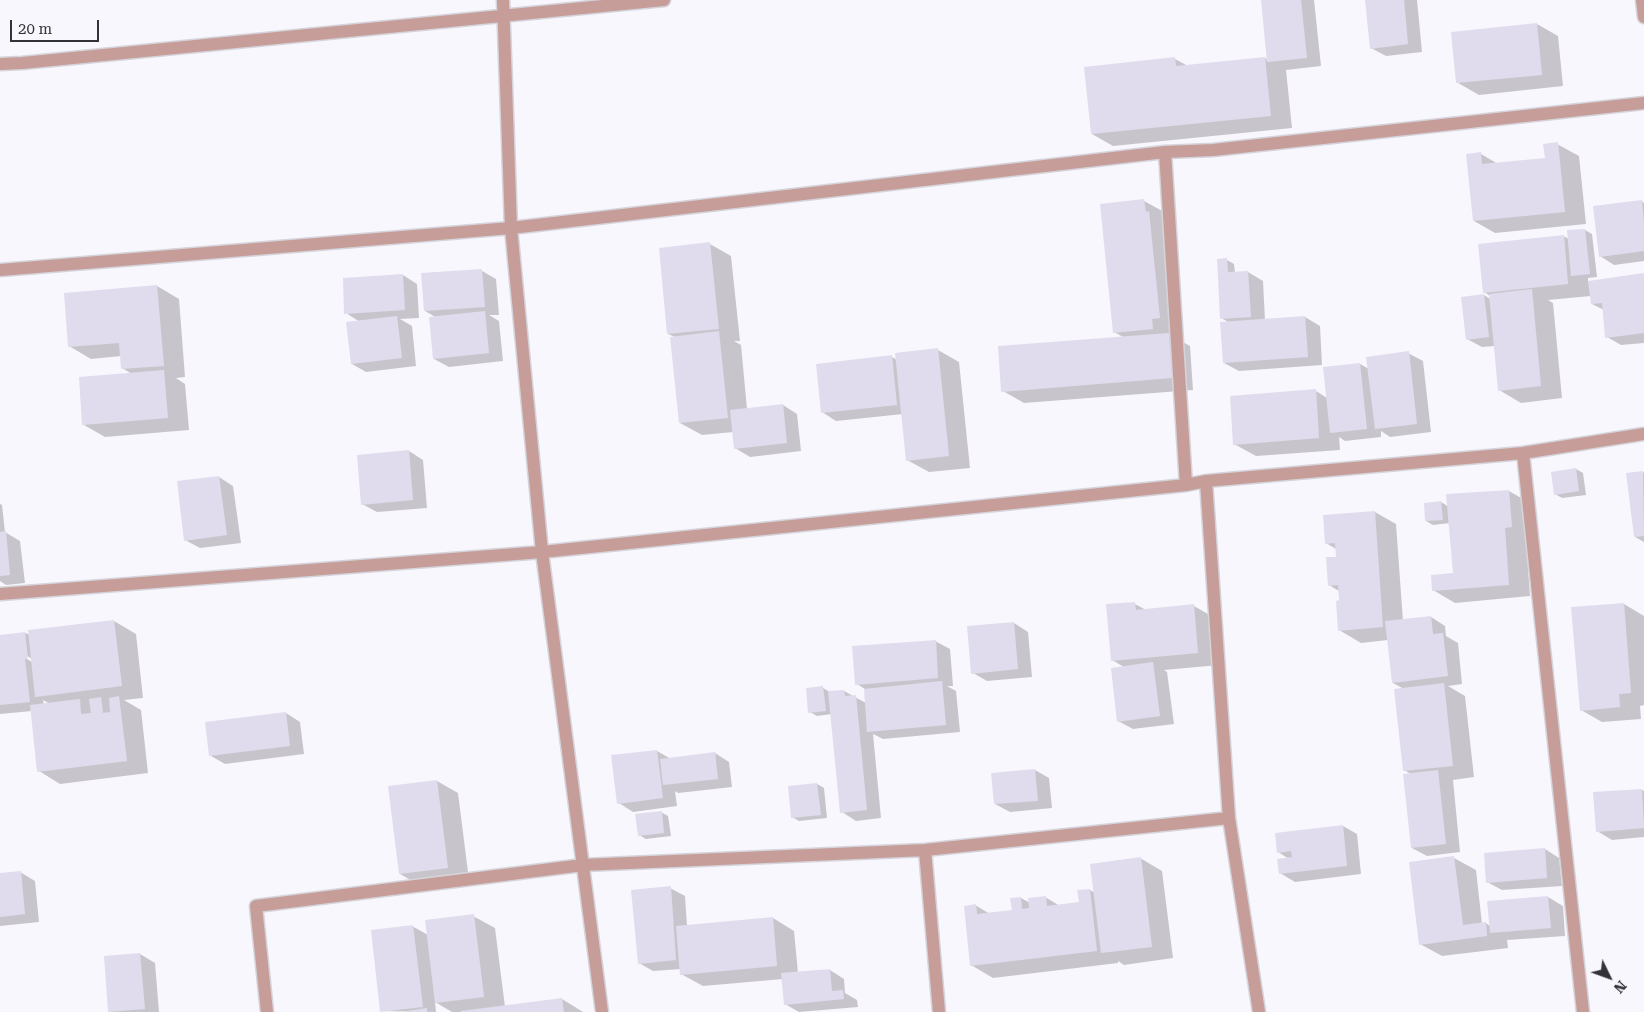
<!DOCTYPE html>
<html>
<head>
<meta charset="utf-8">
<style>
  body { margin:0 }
  #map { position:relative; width:1644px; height:1012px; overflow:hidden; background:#f9f7fe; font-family:"Roboto Serif",serif }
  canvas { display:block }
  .north { position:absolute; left:1584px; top:952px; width:50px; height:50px; -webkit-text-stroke:4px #f9f7fe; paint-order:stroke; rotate:132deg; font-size:14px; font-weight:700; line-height:20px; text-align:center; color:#333239 }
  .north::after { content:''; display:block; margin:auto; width:18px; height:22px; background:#333239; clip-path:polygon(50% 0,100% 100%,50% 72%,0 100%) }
  .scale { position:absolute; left:10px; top:20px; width:89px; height:22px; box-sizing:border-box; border:2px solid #333239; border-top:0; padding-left:6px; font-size:15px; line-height:18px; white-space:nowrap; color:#333239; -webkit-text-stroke:4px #f9f7fe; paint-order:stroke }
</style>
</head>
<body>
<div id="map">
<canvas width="1644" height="1012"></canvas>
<div class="north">N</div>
<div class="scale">20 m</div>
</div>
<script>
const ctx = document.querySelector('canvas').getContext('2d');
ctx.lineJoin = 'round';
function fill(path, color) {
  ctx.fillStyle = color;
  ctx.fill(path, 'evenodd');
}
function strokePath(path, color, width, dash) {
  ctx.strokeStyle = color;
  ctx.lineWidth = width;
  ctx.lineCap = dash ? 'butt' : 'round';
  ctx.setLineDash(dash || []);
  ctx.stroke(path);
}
fill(new Path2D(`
  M1262 0H1314L1321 66 1286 70 1292 128 1113 146 1092 134 1175 59 1188 66 1265 58 1268 60Z
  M1366 0H1417L1422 52 1386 56 1371 48Z
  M1537 24 1558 36 1563 86 1479 95 1458 83Z
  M1557 144 1579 156 1586 224 1495 233 1474 221 1481 154 1498 164 1546 159Z
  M1144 201 1166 213 1174 337 1190 346 1193 390 1024 403 1003 391 1123 337 1114 332Z
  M1641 201 1644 203V261L1614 265 1600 256Z
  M1585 230 1592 234 1597 277 1588 278V282L1644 275V343L1621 345 1607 337 1604 310 1592 304 1591 296 1548 300 1553 303 1562 398 1521 403 1499 390 1495 346 1482 347 1467 339 1484 295 1490 299V296L1484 292 1563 236 1569 239Z
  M710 244 731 256 740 341H734L741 345 747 409 783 405 797 414 801 451 750 457 735 448 733 432 702 435 680 423 675 337 668 334Z
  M1219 260H1227L1234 264 1235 273 1248 272 1263 281 1265 320 1305 317 1320 326 1322 365 1239 371 1224 363 1230 323 1221 318Z
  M482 271 496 279 499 315H489L499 321 503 361 449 367 434 359 437 318 425 311Z
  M403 275 417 284 419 318 400 319 412 326 416 366 366 372 352 364 360 322 346 313Z
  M157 286 179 299 185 377 176 378 185 384 189 430 105 437 84 425 132 374 122 368 121 356 91 359 69 346 65 294Z
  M938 350 959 362 970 468 929 472 907 460 903 414 836 421 822 412 892 357 897 360Z
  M1408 353 1423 361 1431 432 1390 437 1381 431V437L1345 441 1339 437 1340 450 1256 456 1234 444 1316 391 1327 398 1324 368 1360 364 1369 369Z
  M409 451 423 460 427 508 377 512 362 504Z
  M1576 469 1583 473 1586 495 1562 498 1555 494Z
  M1643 472 1644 473V542L1635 537Z
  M219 477 233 486 241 543 200 548 185 540Z
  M1509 491 1530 503 1526 540 1530 596 1455 603 1433 590 1454 575 1450 523 1433 525 1426 521 1441 502 1449 507Z
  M0 504 2 505 5 532 20 541 25 583 6 585 0 581Z
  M1375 512 1396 524 1403 621 1431 617 1445 626 1446 636 1458 643 1462 684 1448 686 1465 696 1474 777 1453 780 1460 852 1427 856 1412 848 1411 774 1404 770V689L1393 683 1388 640 1361 643 1339 630V591L1329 585 1337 558 1336 549 1326 543Z
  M1135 604 1146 610 1194 606 1215 618 1219 665 1164 670 1167 672 1174 724 1133 729 1118 721 1124 667 1112 660Z
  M1624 604 1644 616V705L1640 706 1641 719 1602 722 1581 710Z
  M114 621 136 634 143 698 124 700 141 710 148 773 60 784 39 771 32 711 0 714V636L25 633 30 635 29 631ZM24 654 32 659V662L22 656ZM43 700 50 704 44 705Z
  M1014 623 1028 632 1032 677 987 681 973 673Z
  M935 641 950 649 953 686H947L956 691 960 732 883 739 873 734 881 818 856 821 842 812 832 714 817 716 810 712 823 688 830 692 844 691 866 703 865 689 857 684Z
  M286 713 300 722 304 754 225 764 211 756Z
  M657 751 671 759 715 753 729 762 732 787 678 793 675 791 677 806 633 812 619 803Z
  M1035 770 1049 778 1052 808 1010 812 995 804Z
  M437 781 458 793 469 880 421 886 400 874Z
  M817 784 824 788 827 818 799 821 792 817 789 787Z
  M1642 790 1644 791V837L1612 840 1597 831Z
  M661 812 668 816 671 836 646 839 639 835Z
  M1343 826 1357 834 1361 874 1295 882 1280 873 1289 859 1278 852Z
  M1545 849 1559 858 1562 886 1502 890 1487 882Z
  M1140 858 1162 871 1173 958 1124 965 1118 961V963L993 978 971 965 975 905 990 914 1013 911 1021 898 1030 903 1045 897 1060 906 1080 903 1090 890 1095 893Z
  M1454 858 1476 870 1482 924 1486 923 1491 927 1548 897 1563 906 1565 936 1507 940 1508 948 1442 956 1420 944Z
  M20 872 35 881 39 922 0 926V875Z
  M670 888 685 896 687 926 773 918 794 931 798 973 830 970 844 979 845 993 857 1000 858 1007 799 1012 785 1004 783 979 703 986 681 974V969L653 971 639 963Z
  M473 916 495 928 505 1007 562 999 583 1012H452L435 1002 436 1012 382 1011 412 926 428 935Z
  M140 954 155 963 159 1012H111L110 1011Z`), '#0003');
fill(new Path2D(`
  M1261 0H1301L1307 58 1267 62Z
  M1365 0H1404L1408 44 1370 49Z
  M1537 23 1542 75 1456 83 1451 32Z
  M1175 57 1176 66 1265 57 1271 116 1091 134 1084 67Z
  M1558 142 1565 212 1473 221 1466 154 1481 152 1482 164 1545 158 1543 144Z
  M1144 199 1146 212 1149 211 1160 318 1152 319 1153 329 1113 333 1100 204Z
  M1642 200 1644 223V251L1599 257 1593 206Z
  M1585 229 1590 274 1571 276 1567 230Z
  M1564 235 1568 284 1483 293 1478 244Z
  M710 242 719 329 667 334 659 248Z
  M1227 258 1228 272 1248 271 1251 317 1220 319 1217 259Z
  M482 269 485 307 424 311 421 273Z
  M1644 273V333L1605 338 1602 303 1591 304 1588 281Z
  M403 274 405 310 344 314 343 278Z
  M157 285 164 366 121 369 119 343 68 347 64 293Z
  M1532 289 1541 386 1498 391 1489 294Z
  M1484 294 1489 337 1466 340 1461 297Z
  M485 311 489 353 433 359 429 317Z
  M397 316 402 358 351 364 346 322Z
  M1305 316 1308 357 1223 363 1220 322Z
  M719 331 728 418 679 423 670 337Z
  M1169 333 1172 378 1001 392 998 346Z
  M938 348 949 456 906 461 895 353Z
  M1409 351 1417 424 1375 429 1366 357Z
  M892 355 897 405 821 413 816 364Z
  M1360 363 1367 429 1330 433 1323 367Z
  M164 370 168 418 82 425 79 377Z
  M1316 389 1319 438 1233 445 1230 396Z
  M783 404 787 443 734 449 730 410Z
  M409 450 413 500 361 505 357 455Z
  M1576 468 1579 491 1554 495 1551 472Z
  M1643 471 1644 536 1634 537 1626 473Z
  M219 476 227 535 184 541 177 481Z
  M1509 490 1512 527 1505 528 1509 585 1432 591 1431 575 1453 573 1446 494Z
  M1441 501 1443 520 1425 521 1424 503Z
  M1375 511 1383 627 1338 631 1336 601 1339 600 1338 585 1328 586 1326 557H1336L1335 543 1325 544 1323 515Z
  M6 531 10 575 0 576V532Z
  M1135 602 1136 610 1194 604 1198 653 1111 661 1106 604Z
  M1624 603 1631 693 1619 694 1620 707 1580 711 1571 607Z
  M1431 616 1433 634 1443 633 1448 676 1392 683 1385 621Z
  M114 620 122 686 35 697 28 630Z
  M1014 622 1018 669 971 674 967 626Z
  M25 632 28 658 25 659 30 702 0 705V635Z
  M936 640 938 678 855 685 852 646Z
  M1153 662 1160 716 1117 722 1111 668Z
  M942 681 946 725 867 732 864 689Z
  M1444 683 1453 766 1403 771 1394 689Z
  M823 686 826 711 808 713 806 688Z
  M844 690 845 696 856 695 867 810 840 813 828 691Z
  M119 696 127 761 37 772 30 705 80 699 81 714 91 713 89 699 101 697 103 713 110 712 109 698Z
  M286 712 290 746 209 756 205 722Z
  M657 750 663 798 617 804 611 755Z
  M715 752 718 779 663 785 660 759Z
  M1035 769 1038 801 994 804 991 773Z
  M1438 770 1446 844 1411 848 1403 774Z
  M437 780 448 868 399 874 388 786Z
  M817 783 821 815 791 818 788 786Z
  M1642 789 1644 828 1596 832 1593 792Z
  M662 811 664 833 638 836 635 814Z
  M1343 825 1347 866 1279 874 1277 859 1292 857 1291 851 1277 853 1275 833Z
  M1545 848 1547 878 1486 883 1484 853Z
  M1454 856 1463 925 1486 922 1487 936 1419 945 1409 862Z
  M1141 857 1152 947 1101 953 1090 864Z
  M21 871 25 914 0 917V873Z
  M671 886 676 960 638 964 631 890Z
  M1090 889 1097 951 970 966 964 906 976 904 977 914 1012 910 1010 898 1021 897 1022 909 1029 908 1028 898 1046 896 1047 906 1079 902 1077 890Z
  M1548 896 1551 928 1490 933 1487 901Z
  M474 914 484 997 435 1003 425 920Z
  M773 917 777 966 680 975 676 926Z
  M413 925 423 1007 380 1012 371 930Z
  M140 953 145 1009 108 1012 104 956Z
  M830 969 832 991 843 990 844 999 784 1005 781 973Z
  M562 998 564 1012H461V1011Z
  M427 1008V1012H407V1011Z`), '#e0dcee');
const minor = new Path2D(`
  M503 0 511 228 542 552 602 1012
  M1642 0 1644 17
  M0 64 22 63 664 0
  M1165 152 1186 485
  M0 270 511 228 1165 152 1213 150 1644 103
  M1523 453 1583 1012
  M1206 481 1229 818 1259 1012
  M0 594 542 552 1186 485 1206 481 1523 453 1644 434
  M925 850 939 1012
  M267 1012 256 906 583 865 925 850 1229 818`);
strokePath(minor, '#d5d4db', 15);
strokePath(minor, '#c69d99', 12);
</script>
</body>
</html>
